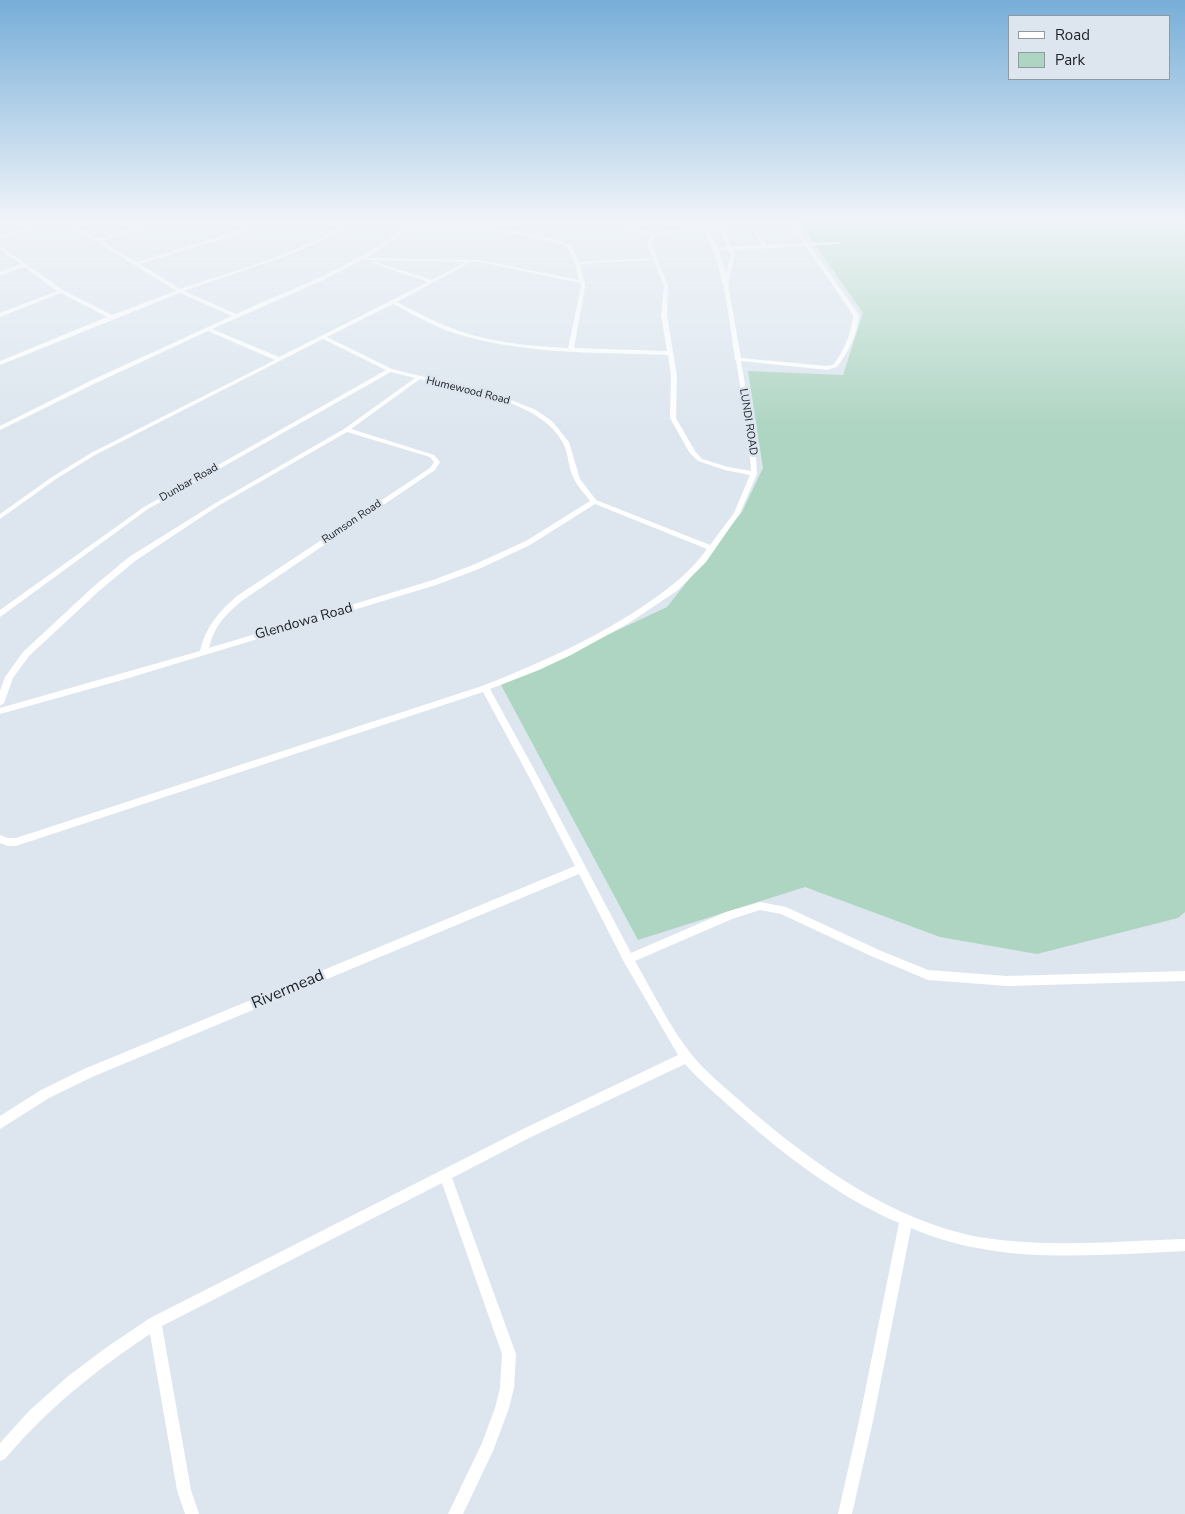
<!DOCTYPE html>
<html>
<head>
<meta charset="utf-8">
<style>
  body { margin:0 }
  #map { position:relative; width:1185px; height:1514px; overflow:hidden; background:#dde6ef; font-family:"Nunito Sans",sans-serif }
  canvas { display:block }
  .legend { position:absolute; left:1008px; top:15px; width:162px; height:65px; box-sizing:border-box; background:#dde6ef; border:1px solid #92989f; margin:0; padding:6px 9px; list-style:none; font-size:15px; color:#212428 }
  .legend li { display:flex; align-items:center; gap:10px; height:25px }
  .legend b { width:25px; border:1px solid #92989f }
</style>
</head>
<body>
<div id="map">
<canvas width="1185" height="1514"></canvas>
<ul class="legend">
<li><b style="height:6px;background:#fff"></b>Road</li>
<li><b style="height:14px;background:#add5c1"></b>Park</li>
</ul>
</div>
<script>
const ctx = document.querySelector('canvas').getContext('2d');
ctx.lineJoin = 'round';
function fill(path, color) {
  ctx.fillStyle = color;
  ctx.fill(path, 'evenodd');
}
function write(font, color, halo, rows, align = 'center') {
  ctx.font = font + ' "Nunito Sans",sans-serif';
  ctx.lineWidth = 5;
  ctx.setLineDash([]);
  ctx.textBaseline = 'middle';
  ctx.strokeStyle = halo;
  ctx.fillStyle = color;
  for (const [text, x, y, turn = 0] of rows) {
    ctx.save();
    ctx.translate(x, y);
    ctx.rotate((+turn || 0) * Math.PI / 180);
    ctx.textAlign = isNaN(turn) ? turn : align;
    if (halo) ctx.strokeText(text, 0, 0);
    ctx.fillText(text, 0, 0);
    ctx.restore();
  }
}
fill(new Path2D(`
  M798 220H1185V912L1178 918 1037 954 940 937 805 887 638 940 501 685 667 607 742 512 763 468 748 371 843 375 863 313Z`), '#add5c1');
fill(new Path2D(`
  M54 220H59L0 238V236Z
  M62 220H66L98 239 163 220H168V221L101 241 136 262 225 235 266 220H271V221L229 237 140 264 180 289C228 273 277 260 323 237 331 232 348 220 357 220L336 233 294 253 184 291 236 314C299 285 360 266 413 220H417L410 227C467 227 516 225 571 245L579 262 653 258 647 243 652 236 602 221V220H607L655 234 677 229 703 228 699 220H703L707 228H718L715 220H719L732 247 762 245 754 233 756 232 767 245 804 243 788 220H792L808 243 842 242 840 244 810 246 859 315C858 333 848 353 837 367L827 370 741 361 755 443 757 474 740 513 706 562 678 590 629 623 571 655 539 670 490 689 535 771 631 953 726 912 760 902 786 907 879 950 928 970 1007 976 1185 971V981L1007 986 928 980 871 956 781 914 760 910 732 919 635 961C653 992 669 1026 692 1055 705 1071 722 1085 738 1099 807 1160 893 1223 985 1238 1051 1248 1119 1241 1185 1239V1251C1093 1255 998 1266 911 1228L873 1421 852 1514H838L859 1421 899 1223C836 1196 779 1151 729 1106 714 1092 698 1079 685 1064L531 1137 452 1178 516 1354 514 1388 509 1408 493 1451 463 1514H448L482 1443 495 1408 500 1388 502 1354 442 1183 162 1326 191 1490 199 1514H185L177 1490 150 1334C96 1370 47 1409 5 1459L0 1461V1443L29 1411 67 1377 107 1347 150 1318 523 1129 678 1055 624 962 579 874 92 1077 49 1098 0 1129V1116L41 1090 84 1069 575 866 528 775 483 692 16 846H8L0 843V835L8 838H16L482 686C538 664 592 640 642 607 667 590 690 573 707 549L595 504 530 545 479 569 436 585 122 680 0 714V708L200 651C206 626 219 612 237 596L430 468 434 462 430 457 347 432 218 506 135 561 99 591 29 656 13 678 4 703 0 706V691L5 677 23 652 93 587 129 557 214 504 344 429 415 378 391 372 148 509 0 617V610L144 507 386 370 323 339 95 455 56 479 0 519V514L52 477 91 453 275 360 208 331 96 383 0 430V426L92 380 232 316 180 293 0 365V361L107 317 61 293 0 317V313L57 291 24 267 0 275V272L21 264 0 249V246L63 290 112 315 176 291ZM407 229C463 230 514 228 567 247L575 263 579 280 480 260 367 258 381 249ZM720 230 727 247 718 248 709 231ZM677 231H704C725 270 728 314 735 358L734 359 736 360 749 443 751 471 728 467 702 459 695 451 676 418 677 376 667 315 668 286 651 243 657 236ZM806 246 853 315C852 332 844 351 833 365L827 366 741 358 728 284 735 255 733 250ZM719 250H728L731 255 726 275ZM363 260 465 262 432 280 372 261V263L428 282 279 357 212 329 319 282ZM654 260 664 286 661 315 667 351 574 348 585 287V282L584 281 580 264ZM471 262H480L580 283 581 287 568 348C528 346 484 342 446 326 429 319 413 310 397 302ZM393 304C411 313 429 324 448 331 518 355 595 352 668 355L671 376 670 418 689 452 698 461 725 470 750 475 734 513 710 545 596 500 580 479 569 442 552 421 536 410 501 396 392 369 327 337ZM420 379C462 389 542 401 563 443 569 454 568 468 574 479 578 487 585 494 590 501L526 541 473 565 430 581 209 648C214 626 226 614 243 600L435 470 440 462 434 455 351 429Z`), '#fff');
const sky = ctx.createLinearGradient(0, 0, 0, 431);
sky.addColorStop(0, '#77aed8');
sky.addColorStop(0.51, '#f0f4f8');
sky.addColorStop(1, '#f0f4f800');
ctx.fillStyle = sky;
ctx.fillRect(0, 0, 1185, 431);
write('11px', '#212428', '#dde6ef', [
  ["Humewood Road",468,391,14],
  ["LUNDI ROAD",748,422,81],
  ["Dunbar Road",189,483,-30],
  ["Rumson Road",352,522,-34]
]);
write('14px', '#212428', '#dde6ef', [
  ["Glendowa Road",304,622,-16]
]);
write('16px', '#212428', '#dde6ef', [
  ["Rivermead",288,990,-23]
]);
</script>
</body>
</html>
